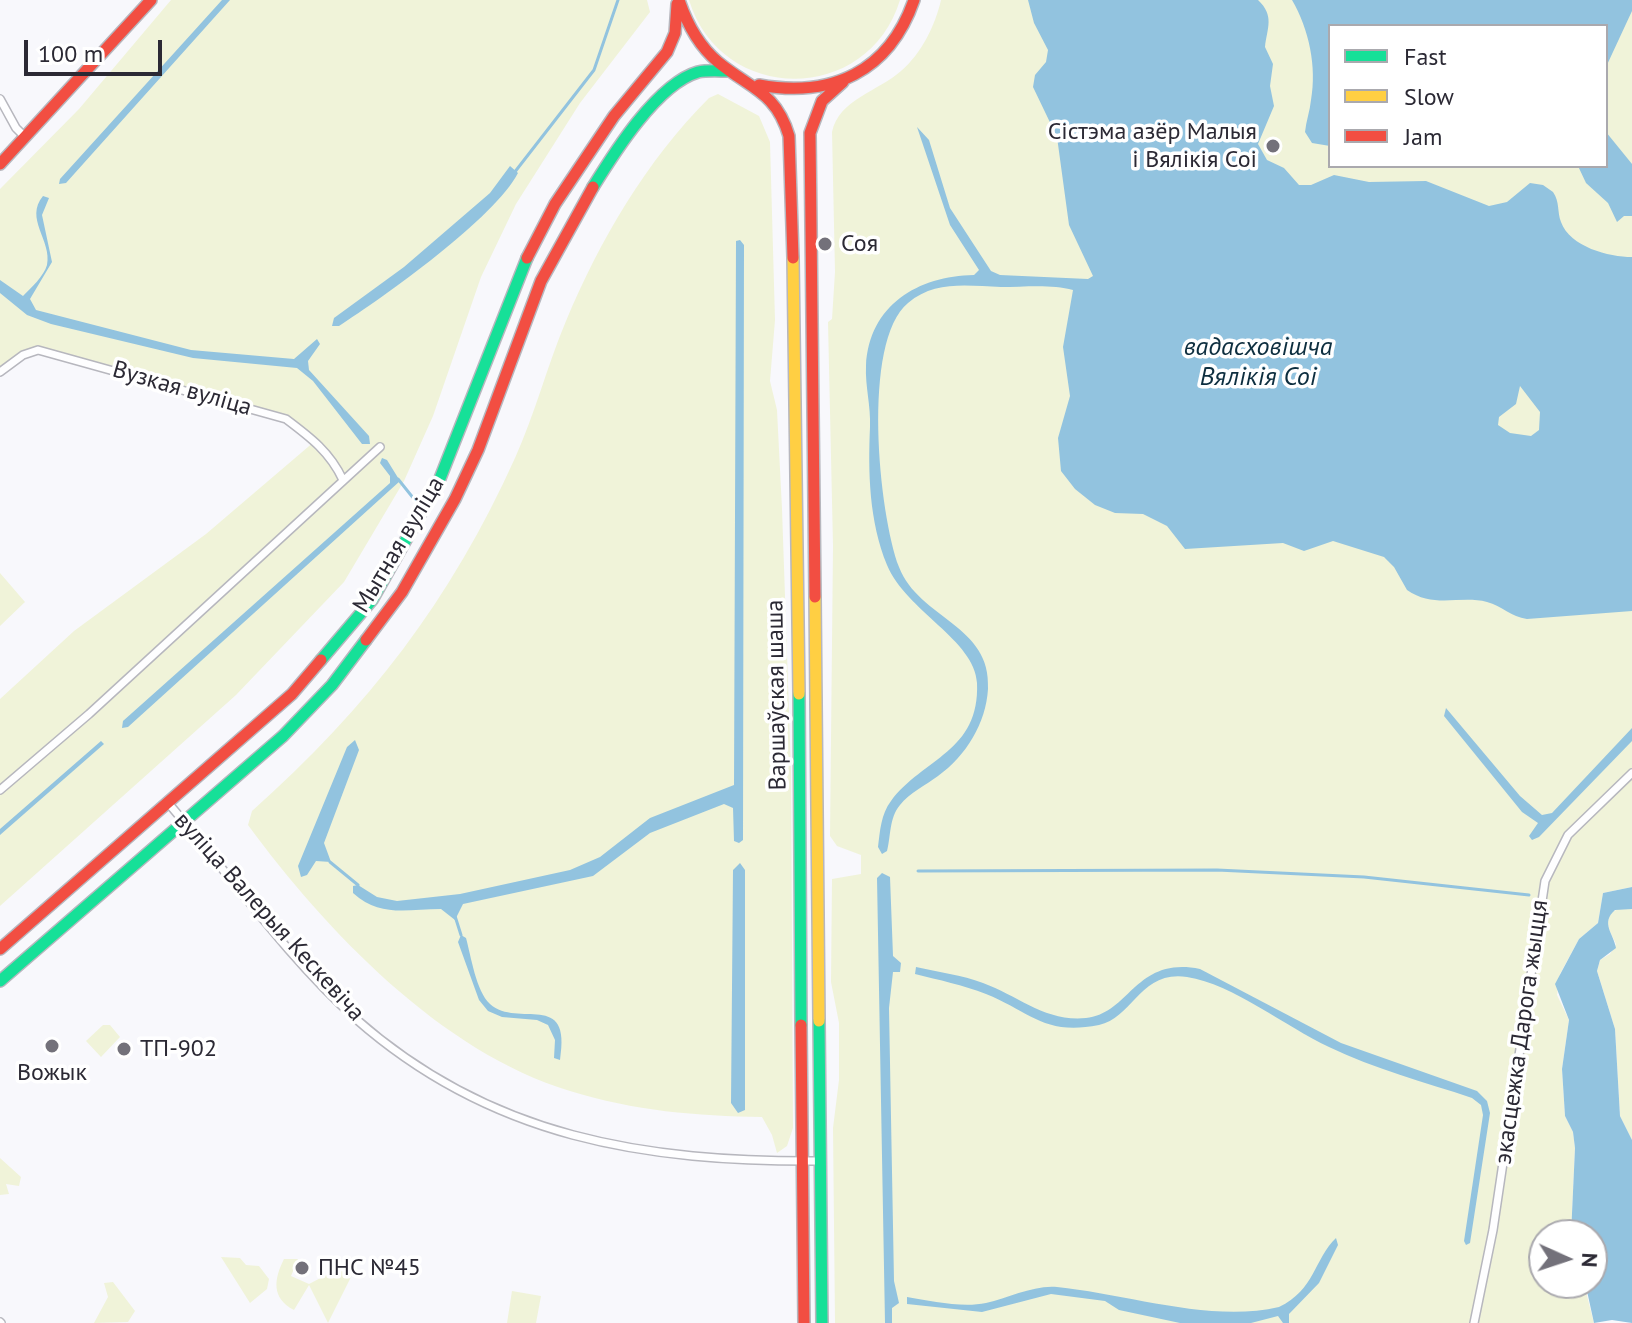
<!DOCTYPE html>
<html>
<head>
<meta charset="utf-8">
<style>
  body { margin:0 }
  #map { position:relative; width:1632px; height:1323px; overflow:hidden; background:#f8f8fc; font-family:"PT Sans",sans-serif }
  canvas { display:block }
  .legend { position:absolute; left:1328px; top:24px; width:280px; height:144px; box-sizing:border-box; background:#fff; border:2px solid #aaa9ae; margin:0; padding:10px 14px; list-style:none; font-size:24px; color:#2b2934 }
  .legend li { display:flex; align-items:center; gap:16px; height:40px }
  .legend b { width:40px; border:2px solid #aaa9ae }
  .north { position:absolute; left:1528px; top:1219px; width:80px; height:80px; box-sizing:border-box; background:#fff; border:2px solid #aaa9ae; border-radius:50%; rotate:93deg; font-size:22px; font-weight:700; line-height:32px; text-align:center; color:#2b2934 }
  .north::after { content:''; display:block; margin:auto; width:28px; height:36px; background:#73717a; clip-path:polygon(50% 0,100% 100%,50% 72%,0 100%) }
  .scale { position:absolute; left:24px; top:40px; width:138px; height:36px; box-sizing:border-box; border:4px solid #2b2934; border-top:0; padding-left:10px; font-size:24px; line-height:28px; white-space:nowrap; color:#2b2934; -webkit-text-stroke:6px #fff; paint-order:stroke }
</style>
</head>
<body>
<div id="map">
<canvas width="1632" height="1323"></canvas>
<ul class="legend">
<li><b style="height:10px;background:#16e098"></b>Fast</li>
<li><b style="height:10px;background:#ffcf43"></b>Slow</li>
<li><b style="height:10px;background:#f24e42"></b>Jam</li>
</ul>
<div class="north">N</div>
<div class="scale">100 m</div>
</div>
<script>
const ctx = document.querySelector('canvas').getContext('2d');
ctx.lineJoin = 'round';
function fill(path, color) {
  ctx.fillStyle = color;
  ctx.fill(path, 'evenodd');
}
function strokePath(path, color, width, dash) {
  ctx.strokeStyle = color;
  ctx.lineWidth = width;
  ctx.lineCap = dash ? 'butt' : 'round';
  ctx.setLineDash(dash || []);
  ctx.stroke(path);
}
function write(font, color, halo, rows, align = 'center') {
  ctx.font = font + ' "PT Sans",sans-serif';
  ctx.lineWidth = 7;
  ctx.setLineDash([]);
  ctx.textBaseline = 'middle';
  ctx.strokeStyle = halo;
  ctx.fillStyle = color;
  for (const [text, x, y, turn = 0] of rows) {
    ctx.save();
    ctx.translate(x, y);
    ctx.rotate((+turn || 0) * Math.PI / 180);
    ctx.textAlign = isNaN(turn) ? turn : align;
    if (halo) ctx.strokeText(text, 0, 0);
    ctx.fillText(text, 0, 0);
    ctx.restore();
  }
}
fill(new Path2D(`
  M171 0H647L650 12 580 103 516 204 481 277 433 416 404 481 344 582 236 695 0 906V699L74 631 206 534 315 441 286 419 38 350 0 372V189L79 109Z
  M689 0H900C868 105 721 105 689 0Z
  M941 0H1632V887L1603 893 1598 923 1579 939 1560 974 1557 995 1569 1020 1562 1069 1565 1116 1573 1132 1575 1148 1571 1235H1544V1283H1575L1585 1288 1594 1323H835L833 1128 839 1080V1023L831 982 832 879 861 874V855L837 846 830 836 833 546 828 322 832 319 835 272 832 132C839 99 879 91 901 71 921 54 935 26 941 0ZM1330 26H1606V166H1330Z
  M718 94 759 116 770 142 775 320 770 381 777 410 782 509 791 770 793 1128 787 1146 777 1153 772 1135 762 1117C697 1116 634 1111 570 1091 441 1052 326 931 248 825L252 811C368 708 451 600 515 458 535 414 547 366 566 321 600 240 646 161 709 98Z
  M0 573 25 602 0 626Z
  M1619 909H1632V1140L1620 1116 1615 1029 1597 971 1600 960 1610 954 1616 944C1611 932 1604 926 1611 912Z
  M103 1025H110L120 1037 101 1057 86 1041Z
  M0 1158 21 1177 19 1186 6 1184 9 1194 0 1195Z
  M221 1257 240 1258 246 1265 259 1266 269 1279 267 1289 250 1303Z
  M361 1257 328 1323 309 1285 294 1310C271 1298 274 1279 284 1259H298L291 1276 309 1284Z
  M113 1282 135 1311 128 1322 94 1323 108 1297 104 1283Z
  M512 1291 541 1296 536 1323H507Z`), '#f0f3d9');
fill(new Path2D(`
  M222 0H230L66 183 59 184 60 179Z
  M1028 0H1258C1275 16 1267 28 1265 47L1273 64 1270 86 1274 106 1258 144 1267 160 1284 168 1299 185H1311L1334 175 1369 182 1426 181 1489 206 1507 202 1530 183 1543 185 1553 192C1560 202 1557 212 1561 222 1570 247 1609 257 1632 257V611L1527 619C1511 617 1502 606 1487 602 1460 595 1434 609 1407 590L1394 567 1384 557 1333 541 1304 551 1283 543 1185 549 1167 526 1143 514 1115 513 1095 505 1075 489 1061 471 1058 438 1070 396 1063 347 1073 290C1052 284 1024 287 1001 287 968 286 935 280 908 303 861 342 879 514 899 567 919 619 992 625 988 689 986 723 966 756 938 776 926 785 909 793 900 805 889 818 891 836 887 851L882 854 878 847C880 831 881 814 891 801 923 758 980 752 977 683 975 640 906 611 887 565 869 521 868 472 870 427 871 406 865 386 866 366 869 305 918 276 974 275L979 270 950 225 917 127 929 140 950 208 991 271 1000 275 1088 279 1093 276 1069 225 1057 137 1033 87 1035 75 1046 62 1048 50 1034 23ZM1520 386 1540 412 1539 430 1531 436 1510 433 1498 425 1499 417 1516 404Z
  M1292 0H1632V11L1606 67V26H1330V146L1312 143 1305 132C1306 121 1310 111 1311 100 1317 67 1309 29 1292 0Z
  M1606 132 1632 164V216H1624L1617 222 1608 203 1586 183 1578 166H1606Z
  M510 166 518 173C495 218 384 297 339 326H332L334 318 404 267 490 193Z
  M43 196 49 198 42 215 52 262 30 299 36 310 191 350 294 359 317 339 320 344 308 361 309 370 369 436 370 444H362L313 381 297 368 193 358 51 324 27 315 0 293V280L23 296C31 288 44 276 47 265 52 240 24 219 43 196Z
  M736 241 740 240 744 245 743 840 739 843 734 841 733 808 724 804 650 833 593 876 463 904 455 920 441 909C407 909 381 918 353 893V886L358 885 377 897 397 901 460 894 570 870 600 857 650 818 734 785Z
  M382 458 387 460 400 481 128 727 122 728 123 721 390 483V476L380 463Z
  M1446 708 1520 796 1542 815 1552 813 1632 728V741L1539 837 1532 840 1529 836 1538 823 1522 812 1444 716Z
  M355 740 359 750 324 843 331 862 316 861 307 875 301 877 298 866 347 747Z
  M101 741 104 744 0 835V829Z
  M740 863 745 870V1110L738 1113 731 1103 733 870Z
  M882 873 890 877 893 956 901 963 900 972H893L889 1008 894 1281 899 1303 892 1308V1323H885L877 878Z
  M1632 887V909L1615 910C1600 923 1614 934 1616 948L1600 960 1597 971 1615 1029 1620 1116 1632 1140V1323L1612 1320 1594 1323 1587 1291 1575 1283H1592V1235H1571L1575 1148 1573 1132 1565 1116 1562 1069 1569 1020 1555 984 1579 939 1598 923 1603 893Z
  M461 935 466 938C471 956 476 991 490 1004 518 1029 572 989 560 1060L554 1058 555 1040 548 1025 537 1020 502 1017 488 1011 479 1000 458 942Z
  M916 967C938 972 962 975 983 983 1019 996 1045 1022 1086 1018 1130 1014 1135 956 1200 969L1341 1043 1477 1091 1487 1101 1490 1113 1470 1243 1466 1245 1464 1241 1483 1115 1481 1105 1472 1098C1425 1082 1374 1069 1329 1047 1286 1027 1233 984 1187 977 1140 970 1133 1018 1099 1025 1044 1036 1031 1012 986 994 963 985 939 980 915 974Z
  M1336 1238 1338 1245 1319 1283 1289 1314V1323H1283L1278 1316 1251 1323H1180L1119 1310 1105 1301 1051 1294 982 1312 907 1304V1297C931 1301 962 1308 986 1303 1009 1298 1033 1285 1057 1287 1127 1294 1210 1323 1279 1307 1315 1290 1314 1259 1336 1238Z`), '#92c3df');
strokePath(new Path2D(`
  M514 173 594 70 618 0
  M398 479 418 504
  M330 862 358 885
  M918 871 1217 870 1364 877 1529 895
  M455 916 461 935`), '#92c3df', 3);
const street = new Path2D(`
  M0 99 16 128 26 138
  M0 372 23 355 38 350 286 419C310 437 330 452 343 480
  M0 790 89 714 380 447
  M169 804C230 875 286 956 356 1019 491 1138 645 1162 820 1161
  M0 1322 1 1323
  M1474 1323 1493 1230 1545 881 1568 835 1632 773`);
const fast = new Path2D(`
  M593 187C614 153 657 84 698 72 707 70 719 71 729 71
  M321 660 372 600 439 481 527 258
  M799 694 801 1025
  M0 981 283 736 332 685 366 640
  M819 1021 822 1323`);
const slow = new Path2D(`
  M793 258 799 694
  M815 597 819 1021`);
const jam = new Path2D(`
  M679 0C687 24 699 46 718 62 751 89 776 92 789 136L793 258
  M759 85C832 98 889 72 914 0
  M0 164 151 0
  M527 258 555 204 614 116 667 52 675 33 677 4
  M815 597 810 133 822 101 843 82
  M366 640 402 592 455 499 478 450 541 281 593 187
  M0 949 292 694 321 660
  M801 1025 804 1323`);
strokePath(street, '#b7b7be', 10);
strokePath(fast, '#b7b7be', 14);
strokePath(slow, '#b7b7be', 14);
strokePath(jam, '#b7b7be', 14);
strokePath(street, '#fefeff', 7);
strokePath(fast, '#16e098', 11);
strokePath(slow, '#ffcf43', 11);
strokePath(jam, '#f24e42', 11);
for (const [x, y, r, color] of [
  [1273,146,8,"#73717a"],
  [825,244,8,"#73717a"],
  [52,1046,8,"#73717a"],
  [124,1049,8,"#73717a"],
  [302,1268,8,"#73717a"]
]) {
  const dot = new Path2D();
  dot.arc(x, y, r, 0, 2 * Math.PI);
  ctx.fillStyle = color;
  ctx.fill(dot);
  strokePath(dot, '#fff', 3);
}
write('24px', '#2b2934', '#fff', [
  ["Сістэма азёр Малыя",1257,132,"right"],
  ["і Вялікія Соі",1257,160,"right"],
  ["Соя",841,244],
  ["ТП-902",140,1049],
  ["Вожык",52,1073,"center"],
  ["ПНС №45",318,1268]
], 'left');
write('24px', '#2b2934', '#fff', [
  ["Вузкая вуліца",182,389,16],
  ["Мытная вуліца",399,545,-59],
  ["Варшаўская шаша",777,695,-91],
  ["вуліца Валерыя Кескевіча",269,917,48],
  ["экасцежка Дарога жыцця",1522,1032,-82]
]);
write('italic 26px', '#0d2e3f', '#fff', [
  ["вадасховішча",1258,348],
  ["Вялікія Соі",1258,378]
]);
</script>
</body>
</html>
